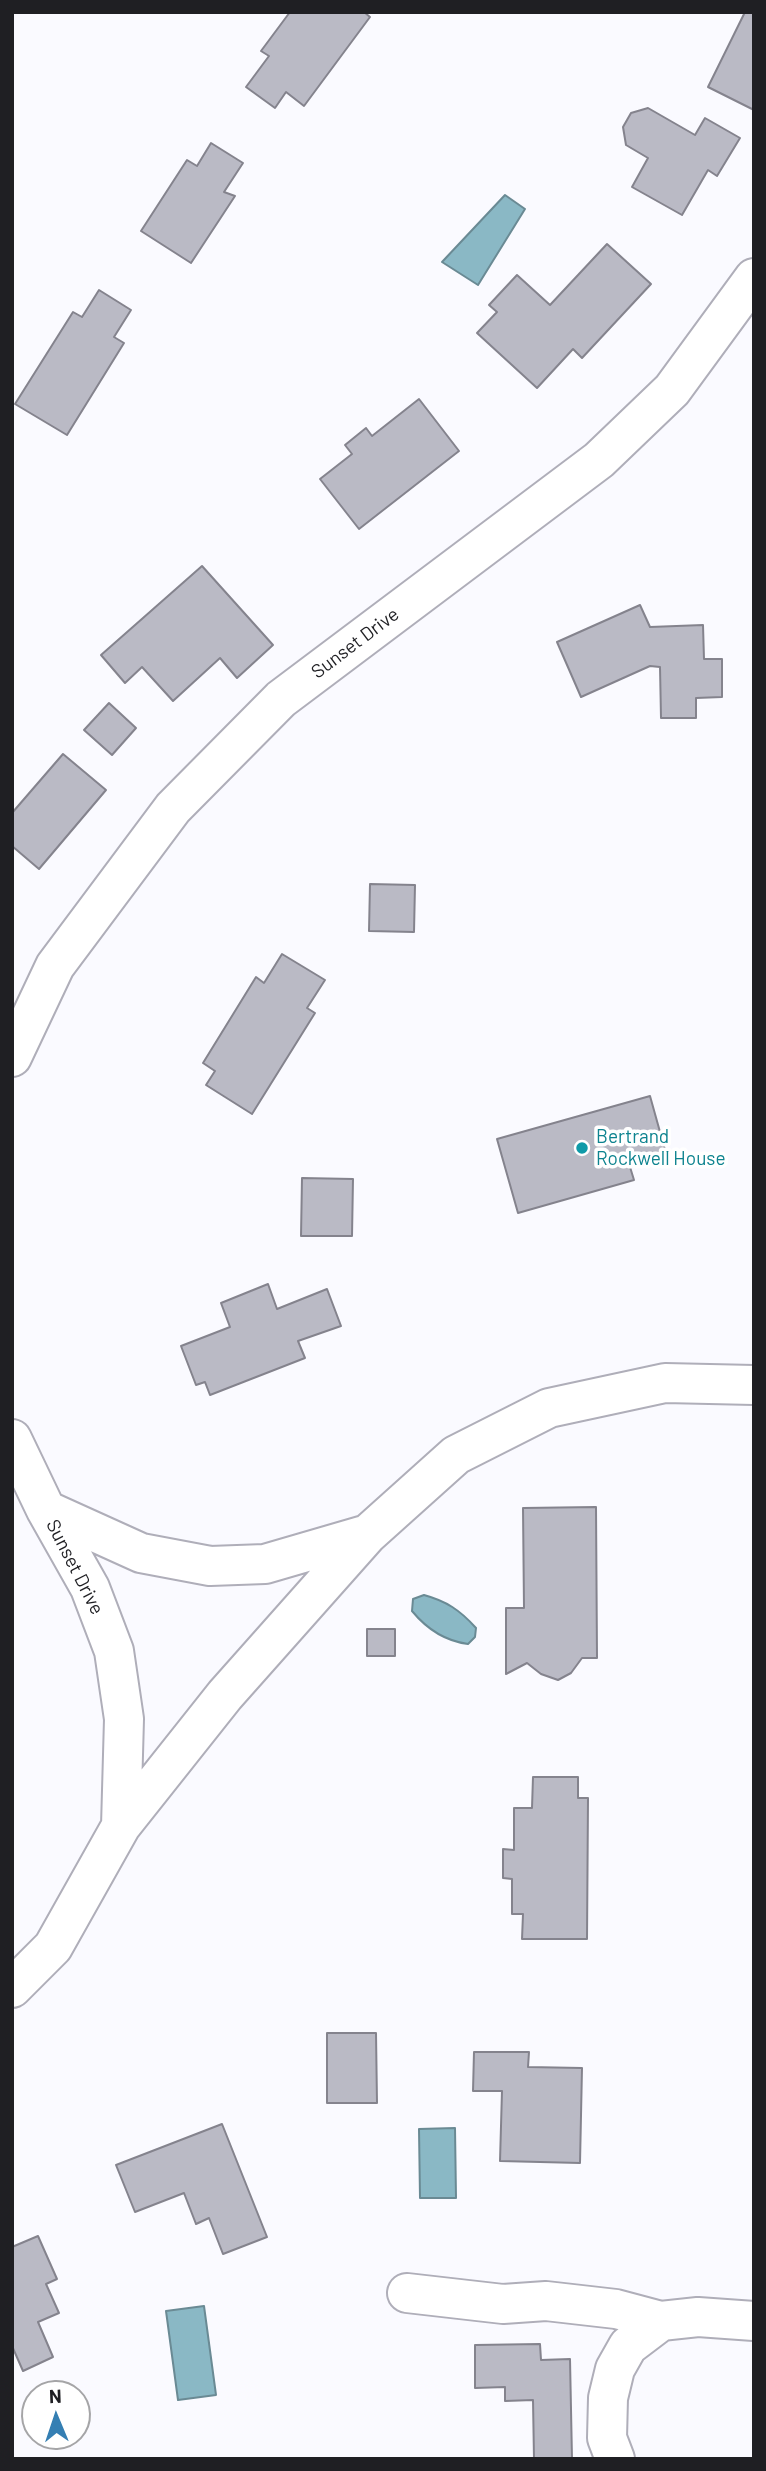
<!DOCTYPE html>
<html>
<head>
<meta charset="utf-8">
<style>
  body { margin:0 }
  #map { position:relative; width:766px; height:2471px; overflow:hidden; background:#fafaff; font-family:Barlow,sans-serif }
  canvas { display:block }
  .frame { position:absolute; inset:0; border:14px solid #1f1f23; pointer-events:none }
  .north { position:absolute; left:21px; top:2380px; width:70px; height:70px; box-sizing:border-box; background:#fff; border:2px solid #a5a5a7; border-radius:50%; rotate:358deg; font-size:19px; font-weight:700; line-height:28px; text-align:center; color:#1f1f23 }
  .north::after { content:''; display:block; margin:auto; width:24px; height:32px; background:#357fb3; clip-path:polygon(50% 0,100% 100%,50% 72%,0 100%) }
</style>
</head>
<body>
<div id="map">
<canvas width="766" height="2471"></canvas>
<div class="frame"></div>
<div class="north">N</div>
</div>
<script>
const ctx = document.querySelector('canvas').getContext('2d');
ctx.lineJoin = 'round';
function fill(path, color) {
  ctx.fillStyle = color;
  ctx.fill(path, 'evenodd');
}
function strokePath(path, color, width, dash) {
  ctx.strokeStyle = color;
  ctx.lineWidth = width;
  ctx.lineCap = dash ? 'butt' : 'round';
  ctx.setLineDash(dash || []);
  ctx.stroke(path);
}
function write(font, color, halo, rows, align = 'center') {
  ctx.font = font + ' Barlow,sans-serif';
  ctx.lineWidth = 7;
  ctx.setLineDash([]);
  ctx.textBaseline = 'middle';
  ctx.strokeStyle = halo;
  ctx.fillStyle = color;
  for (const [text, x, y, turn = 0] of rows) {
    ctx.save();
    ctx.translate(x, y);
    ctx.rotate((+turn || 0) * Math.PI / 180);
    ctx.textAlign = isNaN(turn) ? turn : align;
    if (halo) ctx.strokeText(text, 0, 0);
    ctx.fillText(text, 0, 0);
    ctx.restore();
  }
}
const water = new Path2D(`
  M505 195 525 209 478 285 442 262Z
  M424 1595C446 1601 460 1610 476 1628L475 1637 468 1644C445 1641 426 1628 412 1611L413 1599Z
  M455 2128 456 2198H420L419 2129Z
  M204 2306 216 2395 178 2400 166 2311Z`);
fill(water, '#8ab8c5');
strokePath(water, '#6a8a94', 2);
const building = new Path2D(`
  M290 12H364L370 17 304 106 286 92 275 108 246 87 269 56 261 51Z
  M745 12H754V110L708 87Z
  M648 108 695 135 705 118 740 138 717 176 708 170 682 215 632 187 648 158 626 145 623 127 631 113Z
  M211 143 243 163 224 192 235 196 191 263 141 231 187 160 197 166Z
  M607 244 651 284 582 358 573 349 537 388 477 333 497 312 489 305 517 275 550 305Z
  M99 290 131 310 114 337 124 343 67 435 15 404 73 312 82 317Z
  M419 399 459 451 359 529 320 479 352 454 345 445 366 428 372 436Z
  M202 566 273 645 237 678 220 658 173 701 142 667 125 683 101 655Z
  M640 605 650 627 703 625 704 659H722V697L696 698V718H661L660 667 650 666 581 697 557 642Z
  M109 703 136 728 112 755 84 730Z
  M63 754 106 790 39 869 12 846V813Z
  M370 884 415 885 414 932 369 931Z
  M282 954 325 980 307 1008 315 1013 252 1114 206 1085 215 1071 203 1063 256 977 264 983Z
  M650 1096 667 1157 630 1167 634 1180 518 1213 497 1139Z
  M302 1178 353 1179 352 1236H301Z
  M268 1284 277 1309 327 1289 341 1326 298 1341 305 1358 210 1395 205 1382 196 1385 181 1346 230 1327 221 1303Z
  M596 1507 597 1658H582L571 1673 558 1680 541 1674 527 1663 506 1674V1608H524L523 1508Z
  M367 1629H395V1656H367Z
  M533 1777H578V1798H588L587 1939H522L523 1914H512V1879L503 1878V1849L514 1850V1808H532Z
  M327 2033H376L377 2103H327Z
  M474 2052H529L528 2067 582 2068 580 2163 500 2161 502 2091H473Z
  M222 2124 267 2237 223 2254 209 2218 196 2224 184 2193 135 2212 116 2165Z
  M38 2236 57 2279 46 2284 59 2313 38 2322 53 2357 23 2371 12 2346V2247Z
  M540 2344 541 2360 570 2359 572 2459H534L533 2400 505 2401V2387L475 2388V2345Z`);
fill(building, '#babac5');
strokePath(building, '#84838d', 2);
const minor = new Path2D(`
  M12 1057 55 966 173 808 281 699 599 460 672 390 754 278
  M12 1439 46 1510 90 1588 114 1651 124 1719 121 1826 53 1947 12 1988
  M46 1510 141 1553 210 1566 265 1564 368 1534 456 1455 549 1408 665 1383 754 1385
  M121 1826 225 1695 368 1534
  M407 2293 503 2304 546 2301 616 2309 661 2321
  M615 2459 607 2438 608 2398 615 2369 628 2346 661 2321 698 2317 754 2321`);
strokePath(minor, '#afaeb9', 42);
strokePath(minor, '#fff', 38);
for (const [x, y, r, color] of [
  [582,1148,7,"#0f9aa8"]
]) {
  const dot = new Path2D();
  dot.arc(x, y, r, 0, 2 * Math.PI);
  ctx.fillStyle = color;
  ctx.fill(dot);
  strokePath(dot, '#fff', 2.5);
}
write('19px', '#1f1f23', '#fff', [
  ["Sunset Drive",355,643,-37],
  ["Sunset Drive",75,1567,63]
]);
write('19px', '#0d838f', '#fff', [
  ["Bertrand",596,1137],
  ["Rockwell House",596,1159]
], 'left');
</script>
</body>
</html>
